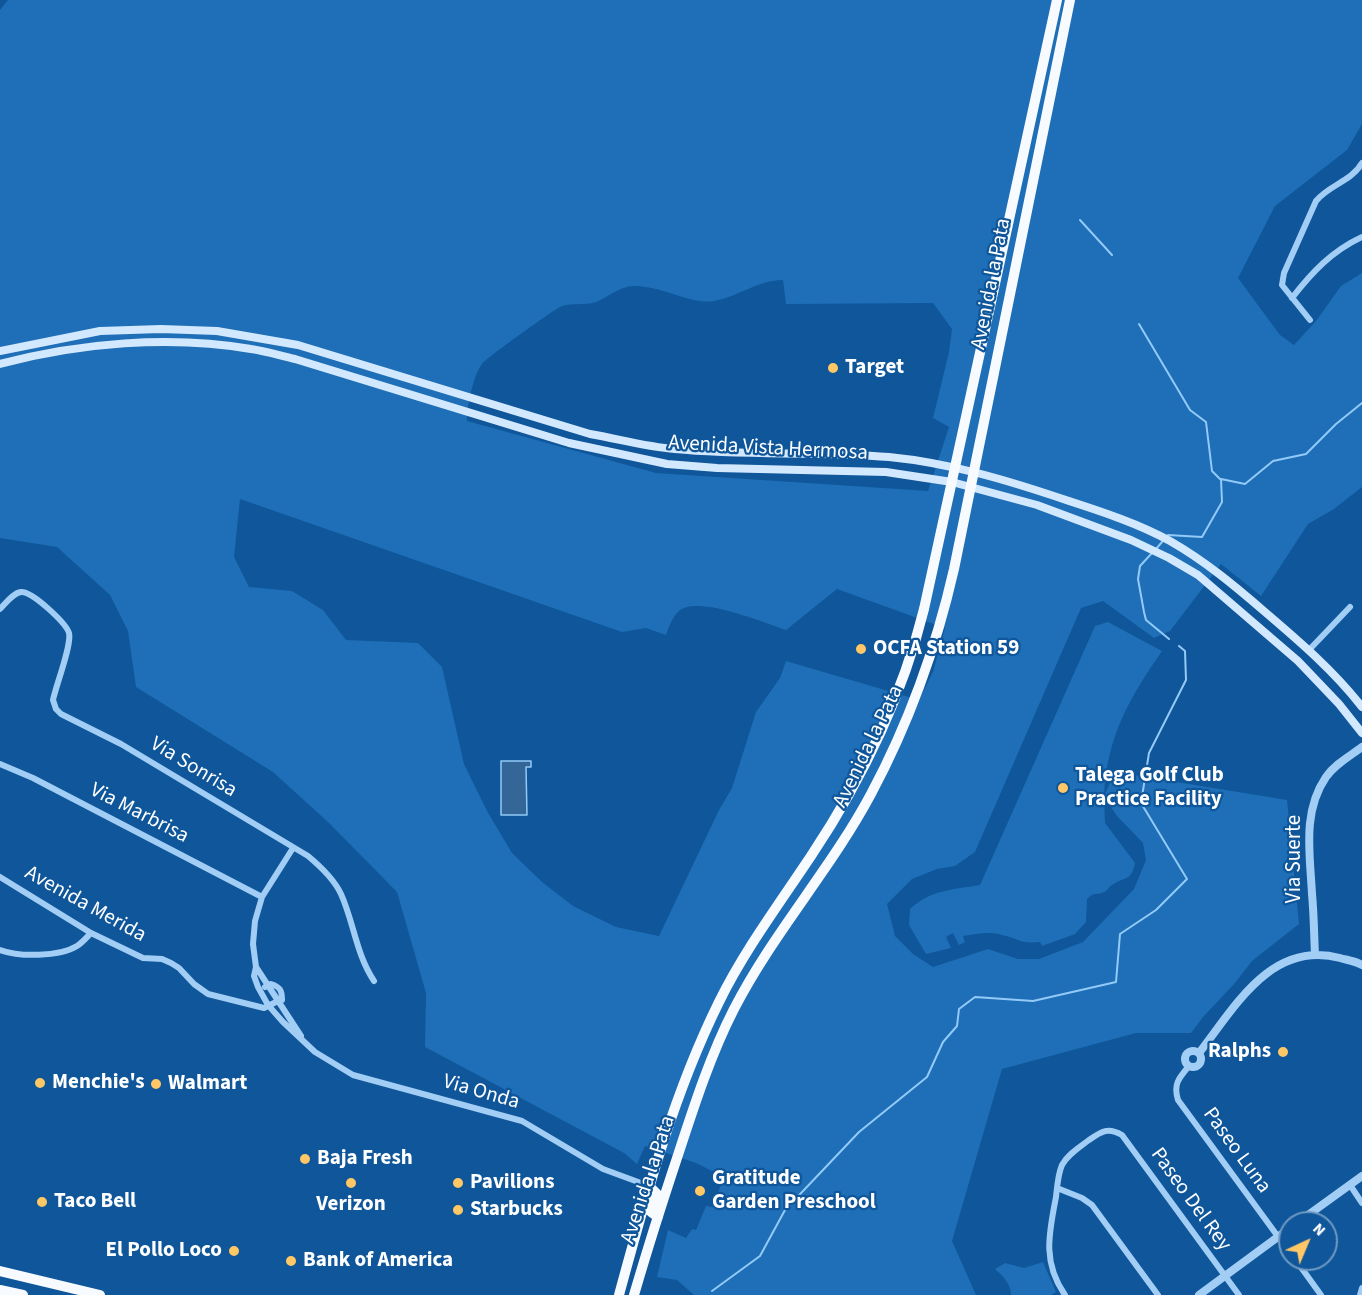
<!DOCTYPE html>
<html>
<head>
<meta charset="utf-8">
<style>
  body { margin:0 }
  #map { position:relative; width:1362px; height:1295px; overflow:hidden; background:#0f569a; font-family:"Source Sans 3",sans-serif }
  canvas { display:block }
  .north { position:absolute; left:1278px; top:1211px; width:60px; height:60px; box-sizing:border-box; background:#0f569a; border:2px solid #6f9ac2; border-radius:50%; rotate:44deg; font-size:16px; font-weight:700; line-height:24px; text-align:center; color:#fff }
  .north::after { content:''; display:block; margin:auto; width:21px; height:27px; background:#ffc765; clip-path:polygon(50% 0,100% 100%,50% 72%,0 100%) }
</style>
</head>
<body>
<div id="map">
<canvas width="1362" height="1295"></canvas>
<div class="north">N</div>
</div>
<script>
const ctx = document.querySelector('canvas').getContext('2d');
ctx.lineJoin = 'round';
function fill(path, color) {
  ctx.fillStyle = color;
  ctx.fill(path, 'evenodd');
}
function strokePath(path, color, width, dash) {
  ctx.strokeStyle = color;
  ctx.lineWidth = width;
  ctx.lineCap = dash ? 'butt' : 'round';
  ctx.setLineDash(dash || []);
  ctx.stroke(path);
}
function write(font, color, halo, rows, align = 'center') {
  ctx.font = font + ' "Source Sans 3",sans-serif';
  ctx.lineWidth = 4.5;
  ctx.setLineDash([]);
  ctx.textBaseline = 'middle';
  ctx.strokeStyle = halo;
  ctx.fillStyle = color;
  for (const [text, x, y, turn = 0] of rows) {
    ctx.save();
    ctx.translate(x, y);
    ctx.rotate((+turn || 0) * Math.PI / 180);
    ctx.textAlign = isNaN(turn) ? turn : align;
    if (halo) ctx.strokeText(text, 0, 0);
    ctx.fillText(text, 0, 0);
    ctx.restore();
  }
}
fill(new Path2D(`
  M8 0H1362V124L1347 150 1275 206 1238 278 1280 335 1294 345 1316 321 1341 286 1362 273V487L1334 509 1308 524 1261 596 1221 564 1170 631 1154 638 1103 601 1081 608 975 852 955 866 937 869 912 879 887 904 895 936 913 954 933 967 988 949 1018 959H1039L1083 942 1134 889 1146 860 1143 843 1117 816 1104 797 1105 823 1135 863C1131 882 1125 876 1112 885 1109 887 1107 891 1104 892 1096 896 1095 891 1087 899L1086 922 1075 934 1042 946 1040 942C1020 944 1020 939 1002 935 989 931 977 934 963 936L965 942 959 945 953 933 946 937 951 948 926 954 909 925 910 909C932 889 952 890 980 885L1095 626 1108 622 1162 651C1129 699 1107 736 1104 796L1115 772 1287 800 1299 924 1252 961 1235 983 1203 1017 1191 1033H1136L1002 1069 952 1241 976 1295H694L677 1280 657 1277 668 1230 686 1238 692 1229 696 1230 706 1206 712 1207 724 1177 696 1163 645 1146 637 1164 624 1153 425 1047 426 993 397 892 329 823 273 772 136 687 128 631 110 595 57 547 0 538V10ZM783 280 786 304 933 303 952 329 949 352 933 418 949 427 928 491 656 473 467 421C467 406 473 376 482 364 485 359 552 311 560 307 570 302 585 306 596 302 609 297 618 287 633 286 660 285 692 305 714 301 738 297 758 280 783 280ZM240 499 622 632 646 628 666 635C670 625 674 610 687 607 712 601 762 622 786 630L837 589 945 628 933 672 919 700 786 661 780 678 756 712 732 788 719 810 659 936 616 927 573 906 542 882 512 853 487 811 464 764 442 667 418 643 346 640 323 610 292 591 249 587 234 557Z
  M1043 1262 1056 1292 1051 1295H1011C1011 1284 1003 1276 995 1269L1005 1263 1024 1268Z`), '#1e6fb7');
const water = new Path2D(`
  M501 761H531V767H526L527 815H501Z`);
fill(water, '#346798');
strokePath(water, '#93caf8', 1.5);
strokePath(new Path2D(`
  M1080 220 1112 255
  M1139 324 1190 410 1206 422 1212 471 1220 479
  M1156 549 1168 535 1202 537 1222 502 1221 479 1245 484 1273 461 1306 454 1336 424 1362 403
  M1152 553 1140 566 1138 579 1144 612 1146 620 1169 639
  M712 1291 760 1256 785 1210 859 1132 927 1077 943 1042 957 1026 959 1009 975 997 1033 1001 1116 982 1120 934 1156 910 1187 879 1141 803 1149 753 1186 680 1185 651 1179 646`), '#93caf8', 2);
strokePath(new Path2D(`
  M1292 298C1312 272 1332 251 1362 237
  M1310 320 1282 285 1284 273 1316 201C1329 185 1352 181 1362 163
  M0 609C6 603 13 593 21 592 32 591 66 623 69 633 72 645 56 685 53 700L56 709 61 714 121 744 308 856C320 866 334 879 341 894 354 923 356 954 374 981
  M1309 650 1350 607
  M0 764 33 778 262 897
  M293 848 262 897 255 921 253 944 256 967 254 976 258 987 268 1005 283 1022 315 1052 353 1075 522 1121 603 1169 649 1186
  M0 877 91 933 143 958 162 959 171 963 179 968 194 984 208 994 264 1008 282 999
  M0 950C19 957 59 957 77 946 82 943 87 937 91 933
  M256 967 301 1036
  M265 987 271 984C280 987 282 990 282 1000
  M1189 1066C1179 1078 1173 1084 1178 1100L1290 1253
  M1350 1185 1362 1203
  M1057 1188 1082 1198 1092 1205 1158 1295
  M1295 1259 1321 1295
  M1065 1295C1042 1262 1049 1233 1056 1197 1057 1187 1058 1174 1062 1165 1068 1154 1080 1147 1089 1140 1102 1131 1108 1127 1122 1135L1239 1295
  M1360 1295 1362 1288`), '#a2cdf5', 6);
strokePath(new Path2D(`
  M1315 955C1314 935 1314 915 1312 894 1310 854 1302 812 1326 777 1335 764 1350 756 1362 747
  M1185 1059a8 8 0 1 1 16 0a8 8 0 1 1-16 0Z
  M1199 1053C1235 1007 1271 940 1340 958 1347 960 1355 961 1362 965
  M1297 1223 1362 1176
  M1199 1295 1290 1228`), '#a2cdf5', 8);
strokePath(new Path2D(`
  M0 351 100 331 161 329 217 331 298 345 590 434C619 439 646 447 675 449 746 456 818 451 889 457 951 463 1010 481 1069 501 1103 512 1139 524 1170 541 1205 561 1235 586 1265 612 1299 641 1334 671 1362 707
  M0 364C78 343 170 335 251 349 266 351 281 356 295 359L569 443 667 464 717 468 886 472 952 482 1037 505 1131 540 1169 558 1198 575 1298 661 1339 704 1362 733`), '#d2e8fe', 8);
strokePath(new Path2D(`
  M649 1186 657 1194 651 1212 658 1217
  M0 1271 100 1295
  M0 1290 23 1295
  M619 1295C646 1196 673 1095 719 1002 744 951 779 904 811 856 861 781 902 698 924 609L1057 0
  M634 1295C648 1247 663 1200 679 1152 695 1103 711 1054 734 1009 773 933 831 869 871 794 909 723 936 648 954 569L1070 0`), '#f7fbff', 10);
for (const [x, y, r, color] of [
  [833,368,6,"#ffc765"],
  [861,649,6,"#ffc765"],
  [1063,788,6,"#ffc765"],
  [1283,1052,6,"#ffc765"],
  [40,1083,6,"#ffc765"],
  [156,1084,6,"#ffc765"],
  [305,1159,6,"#ffc765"],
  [351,1183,6,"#ffc765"],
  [458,1183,6,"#ffc765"],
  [700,1191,6,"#ffc765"],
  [42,1202,6,"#ffc765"],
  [458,1210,6,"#ffc765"],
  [234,1251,6,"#ffc765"],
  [291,1261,6,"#ffc765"]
]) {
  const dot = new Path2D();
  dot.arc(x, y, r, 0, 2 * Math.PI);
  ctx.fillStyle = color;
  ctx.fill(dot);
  strokePath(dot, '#0f569a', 2);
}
write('21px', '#fff', '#0f569a', [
  ["Avenida la Pata",992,284,-79],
  ["Avenida Vista Hermosa",768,449,3],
  ["Avenida la Pata",869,747,-64],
  ["Via Sonrisa",193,768,31],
  ["Via Marbrisa",139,814,27],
  ["Via Suerte",1295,859,-90],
  ["Avenida Merida",85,905,29],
  ["Via Onda",481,1093,16],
  ["Paseo Luna",1236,1151,54],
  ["Avenida la Pata",649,1180,-72],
  ["Paseo Del Rey",1190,1200,54]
]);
write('bold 21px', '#fff', '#0f569a', [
  ["Target",845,368],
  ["OCFA Station 59",873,649],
  ["Talega Golf Club",1075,776],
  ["Practice Facility",1075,800],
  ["Ralphs",1271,1052,"right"],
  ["Menchie's",52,1083],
  ["Walmart",168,1084],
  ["Baja Fresh",317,1159],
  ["Gratitude",712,1179],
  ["Garden Preschool",712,1203],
  ["Pavilions",470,1183],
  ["Taco Bell",54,1202],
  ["Verizon",351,1205,"center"],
  ["Starbucks",470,1210],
  ["El Pollo Loco",222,1251,"right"],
  ["Bank of America",303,1261]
], 'left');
</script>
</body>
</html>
